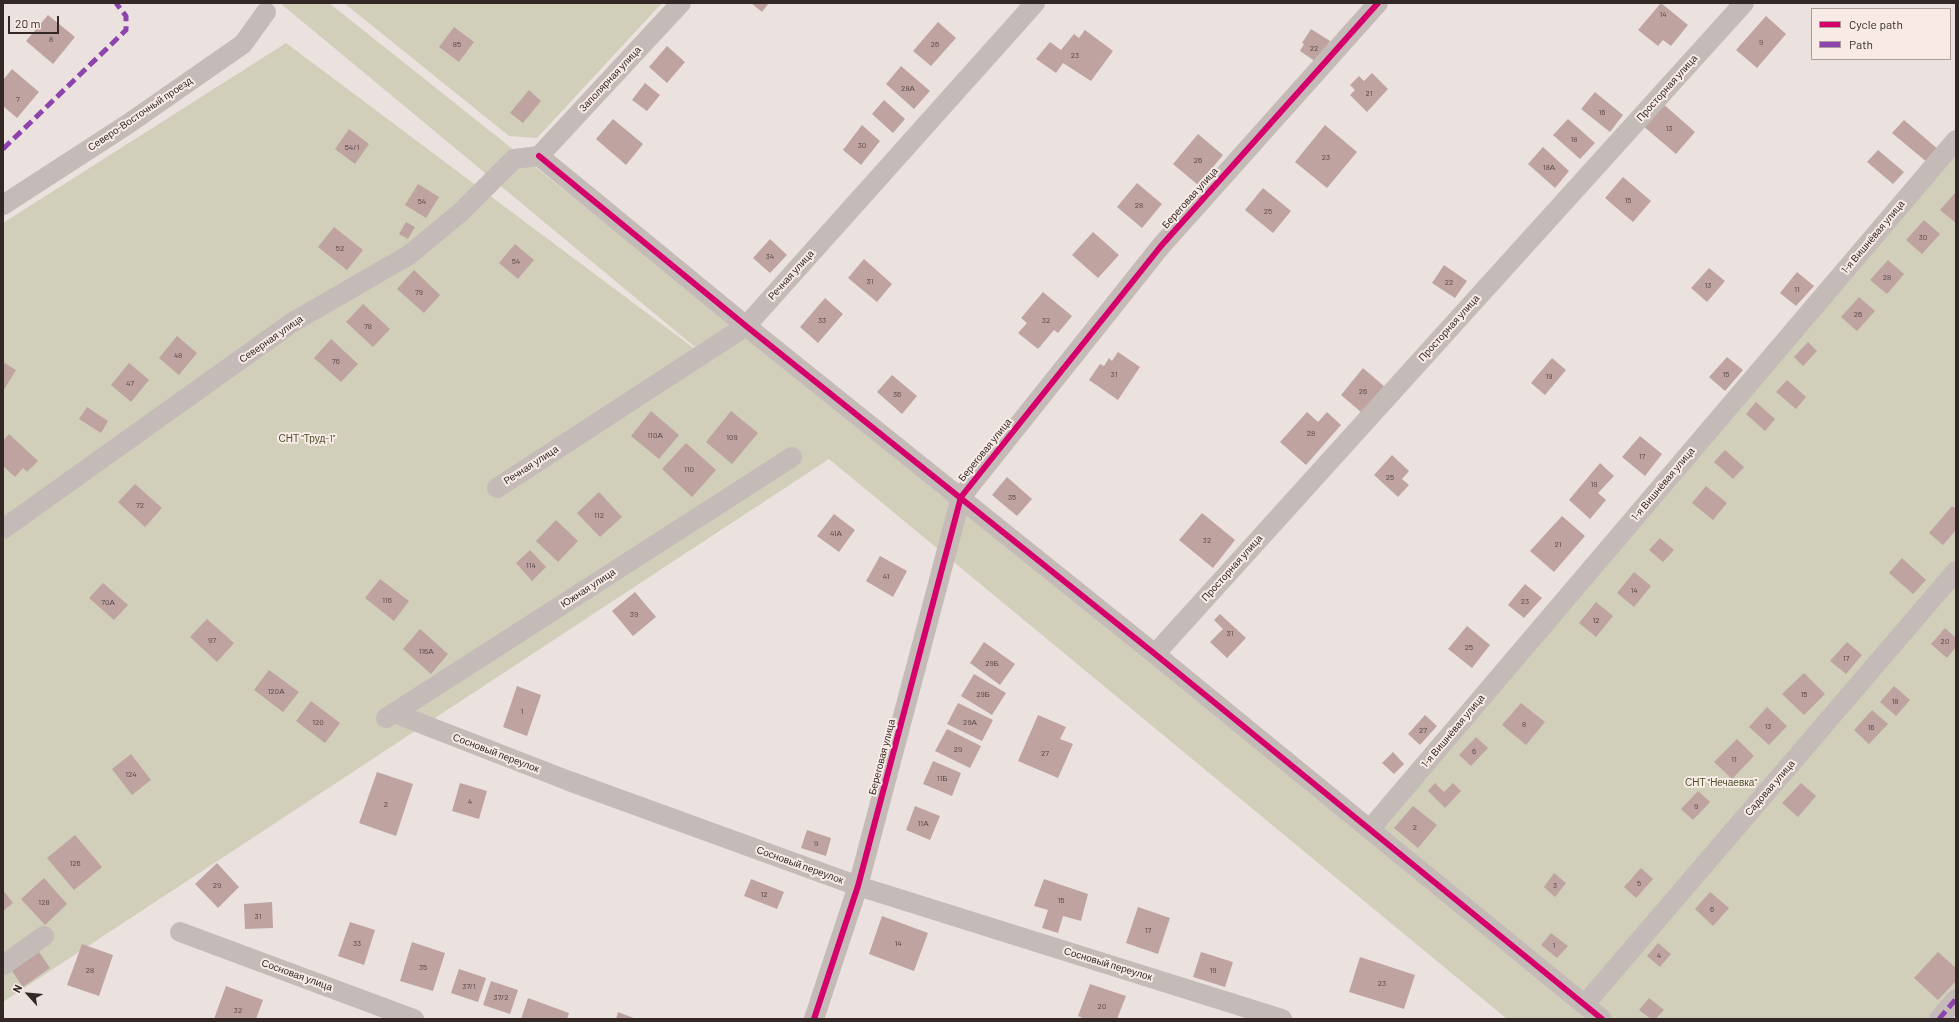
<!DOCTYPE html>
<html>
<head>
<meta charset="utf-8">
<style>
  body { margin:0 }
  #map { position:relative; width:1959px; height:1022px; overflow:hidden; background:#ebe2df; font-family:Barlow,sans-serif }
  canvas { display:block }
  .frame { position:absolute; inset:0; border:4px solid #342827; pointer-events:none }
  .legend { position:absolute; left:1811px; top:8px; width:140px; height:52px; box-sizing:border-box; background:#f8ebe6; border:1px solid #aa9d9a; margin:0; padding:5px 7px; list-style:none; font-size:12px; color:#342827 }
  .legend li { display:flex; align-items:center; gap:8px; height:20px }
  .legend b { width:20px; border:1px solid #aa9d9a }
  .north { position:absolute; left:8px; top:974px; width:40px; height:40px; -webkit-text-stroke:3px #f8ebe6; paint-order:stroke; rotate:297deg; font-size:11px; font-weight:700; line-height:16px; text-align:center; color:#342827 }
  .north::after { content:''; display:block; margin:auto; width:14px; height:18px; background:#342827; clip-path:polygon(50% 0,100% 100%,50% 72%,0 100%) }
  .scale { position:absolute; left:8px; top:16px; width:51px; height:18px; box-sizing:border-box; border:2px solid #342827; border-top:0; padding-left:5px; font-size:12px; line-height:14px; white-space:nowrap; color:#342827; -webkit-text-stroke:3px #f8ebe6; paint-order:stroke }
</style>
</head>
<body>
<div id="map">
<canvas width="1959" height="1022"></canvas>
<div class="frame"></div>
<ul class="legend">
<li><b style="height:5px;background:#d6006c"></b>Cycle path</li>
<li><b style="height:5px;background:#8e44ad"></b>Path</li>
</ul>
<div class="north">N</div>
<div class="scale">20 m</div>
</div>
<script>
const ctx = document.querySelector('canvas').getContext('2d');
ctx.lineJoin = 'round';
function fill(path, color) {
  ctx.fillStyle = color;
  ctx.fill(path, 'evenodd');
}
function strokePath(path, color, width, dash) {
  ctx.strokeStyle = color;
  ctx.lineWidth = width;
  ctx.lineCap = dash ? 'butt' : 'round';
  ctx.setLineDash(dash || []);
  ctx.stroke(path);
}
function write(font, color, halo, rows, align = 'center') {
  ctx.font = font + ' Barlow,sans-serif';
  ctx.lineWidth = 4;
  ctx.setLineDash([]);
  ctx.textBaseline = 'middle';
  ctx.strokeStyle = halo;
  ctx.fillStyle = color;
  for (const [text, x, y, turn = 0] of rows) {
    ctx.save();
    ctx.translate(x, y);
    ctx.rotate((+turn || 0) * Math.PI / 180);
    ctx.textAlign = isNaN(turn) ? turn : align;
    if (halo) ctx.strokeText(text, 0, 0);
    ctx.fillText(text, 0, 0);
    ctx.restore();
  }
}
fill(new Path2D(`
  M280 3H329L1275 755 1597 1019H1507L829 459 3 1002V223L286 43 719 367Z
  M344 3H662L537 138 509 136Z
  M1956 149V1000L1939 1019H1600L1370 829Z`), '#d1cfba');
fill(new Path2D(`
  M751 3H769L762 12Z
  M1661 3 1688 25 1671 46 1663 40 1658 46 1638 30Z
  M48 15 75 37 53 64 26 41Z
  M1766 16 1786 34 1757 68 1736 50Z
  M938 22 956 38 931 66 913 51Z
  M454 27 474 42 459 62 439 47Z
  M1311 29 1330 41 1316 62 1300 51 1304 44 1302 43Z
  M1085 30 1113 51 1091 81 1063 63 1056 73 1036 59 1050 42 1061 50 1074 34 1079 38Z
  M667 46 685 62 667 83 649 67Z
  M901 66 930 91 914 109 886 84Z
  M12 69 39 92 17 118 3 106V80Z
  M1372 73 1388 89 1367 112 1350 95 1355 90 1350 85 1359 76 1364 81Z
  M645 83 660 95 647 111 632 100Z
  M529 90 541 101 523 123 510 113Z
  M1595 92 1623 115 1610 132 1581 109Z
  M884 100 905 119 893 133 872 114Z
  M1661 102 1695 132 1676 154 1642 125Z
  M613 119 643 144 626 165 596 139Z
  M1568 119 1595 143 1580 159 1553 135Z
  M1904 120 1939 150 1928 163 1892 133Z
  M862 125 880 141 861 165 843 150Z
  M1325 125 1357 152 1327 188 1295 162Z
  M349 129 369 144 355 164 335 149Z
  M1198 134 1223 155 1198 185 1173 164Z
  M1543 147 1569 171 1555 188 1528 164Z
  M1878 150 1904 172 1893 184 1867 162Z
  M1623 177 1651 201 1633 222 1605 198Z
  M1137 183 1162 204 1142 228 1117 207Z
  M418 184 439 197 426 218 405 205Z
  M1263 188 1291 211 1273 233 1245 210Z
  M1956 192V223L1940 210Z
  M1924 220 1940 234 1922 254 1906 240Z
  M406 222 415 227 408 239 399 234Z
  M334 227 363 250 347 270 318 247Z
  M1093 232 1119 255 1098 278 1072 255Z
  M770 239 787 255 770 273 753 258Z
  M515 244 534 260 518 279 499 263Z
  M864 259 892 284 877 302 848 278Z
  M1888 260 1904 274 1887 294 1870 280Z
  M1444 265 1467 281 1455 298 1432 283Z
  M1709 268 1725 281 1707 302 1691 288Z
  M414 270 440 295 424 313 397 289Z
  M1797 272 1814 286 1796 306 1780 293Z
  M1043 292 1072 316 1058 333 1054 330 1038 349 1018 333 1027 323 1021 318Z
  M1859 297 1875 311 1857 331 1841 317Z
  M825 298 843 314 818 343 800 327Z
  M363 304 390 329 373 347 346 322Z
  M177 336 197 353 179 375 159 358Z
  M331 339 358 364 341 382 314 358Z
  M1808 342 1817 351 1803 366 1794 357Z
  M1118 352 1140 367 1118 400 1089 380 1100 364 1104 366 1109 358 1112 361Z
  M1727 357 1743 370 1725 391 1709 377Z
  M1552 358 1566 370 1545 395 1531 383Z
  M3 362 16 370 3 391Z
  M129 363 149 380 131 402 111 385Z
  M1363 368 1385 387 1362 413 1341 395Z
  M892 375 917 396 902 414 877 392Z
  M1787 380 1806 397 1796 409 1776 392Z
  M1756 402 1775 419 1765 431 1746 414Z
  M87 407 108 421 101 433 79 419Z
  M651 411 679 435 659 459 631 436Z
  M731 411 758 433 732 464 706 442Z
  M1307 412 1318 422 1327 412 1341 425 1306 465 1280 442Z
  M9 434 38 461 27 472 23 468 15 477 3 466V441Z
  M1640 436 1662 454 1645 476 1622 457Z
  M686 443 716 470 692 497 662 469Z
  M1725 450 1744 467 1733 479 1714 462Z
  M1392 455 1409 471 1402 479 1409 485 1398 497 1374 475Z
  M1600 463 1614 476 1598 493 1606 500 1590 519 1569 500Z
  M1007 477 1032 499 1017 516 992 495Z
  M135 484 162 508 145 527 118 502Z
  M1706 486 1727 503 1713 520 1692 503Z
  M599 492 622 517 600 537 577 513Z
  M1952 506 1956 509V530L1943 545 1929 533Z
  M1202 513 1235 540 1213 568 1179 540Z
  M834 514 855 530 839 552 817 536Z
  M1562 516 1585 536 1554 572 1530 551Z
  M556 520 578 541 558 562 536 541Z
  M1660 538 1674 550 1663 562 1649 550Z
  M530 550 546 567 532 581 516 563Z
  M880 556 907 571 893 597 866 581Z
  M1902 558 1926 580 1913 594 1889 573Z
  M1634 572 1651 586 1634 607 1617 593Z
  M380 579 409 601 394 621 365 598Z
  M103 583 128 605 114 620 89 598Z
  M1525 584 1542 598 1524 618 1508 605Z
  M635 592 656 617 633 636 612 611Z
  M1596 602 1613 616 1596 637 1579 623Z
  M1220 614 1246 638 1227 658 1210 642 1223 629 1214 620Z
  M207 619 234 643 217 662 190 637Z
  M1467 626 1490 645 1472 668 1448 649Z
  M1945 628 1956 638V647L1947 658 1931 644Z
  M420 629 448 654 431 674 403 649Z
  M984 642 1015 664 1000 685 970 663Z
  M1847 642 1862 655 1846 674 1830 661Z
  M269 670 299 692 283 712 254 690Z
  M1804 673 1825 694 1804 715 1782 694Z
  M974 674 1006 693 992 715 961 696Z
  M517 686 541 695 527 736 503 727Z
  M1894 686 1910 700 1896 716 1880 702Z
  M311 701 340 723 325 743 296 721Z
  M958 703 993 720 982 741 947 724Z
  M1521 703 1545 722 1526 745 1502 725Z
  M1767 707 1787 726 1769 745 1749 727Z
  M1872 710 1888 724 1869 744 1854 730Z
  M1038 715 1066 727 1060 739 1073 744 1058 778 1018 761Z
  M1425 715 1437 726 1420 745 1408 734Z
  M947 729 981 746 970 768 935 751Z
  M1476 737 1488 748 1471 766 1459 755Z
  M1737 739 1754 756 1732 779 1714 762Z
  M1393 752 1404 764 1394 774 1382 763Z
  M131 754 151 780 132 795 112 769Z
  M933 761 961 773 952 796 923 784Z
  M377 772 413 784 396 836 359 823Z
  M460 783 487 791 479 819 452 811Z
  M1435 783 1444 792 1453 783 1461 791 1445 808 1428 791Z
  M1801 783 1816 796 1798 817 1782 803Z
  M1698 791 1710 802 1693 820 1681 809Z
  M915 806 940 816 930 840 906 830Z
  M1413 806 1437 825 1418 848 1394 828Z
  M807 830 831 838 826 856 801 848Z
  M75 835 102 867 74 890 47 858Z
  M217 863 239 887 218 908 195 884Z
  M1641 868 1653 879 1636 898 1624 887Z
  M1554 873 1566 883 1555 897 1544 887Z
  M44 878 67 904 45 925 21 899Z
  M751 879 784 892 777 909 744 896Z
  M1044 879 1088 894 1081 921 1063 916 1058 933 1042 928 1048 910 1034 906Z
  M3 890 13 903 3 911Z
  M1710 892 1729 908 1713 926 1695 909Z
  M272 902 273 928 245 929 244 904Z
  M1138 907 1170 918 1158 954 1126 943Z
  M882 916 928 933 914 971 869 954Z
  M350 922 375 930 364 965 338 956Z
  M1551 933 1568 946 1557 958 1541 945Z
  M412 942 445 953 433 991 400 981Z
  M1658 943 1671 954 1660 967 1647 956Z
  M82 944 113 955 99 996 67 985Z
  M39 952 50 968 23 987 12 971Z
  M1201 952 1233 962 1225 987 1193 977Z
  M1938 952 1956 968V981L1938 1000 1914 978Z
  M1360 957 1415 975 1404 1009 1349 992Z
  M459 969 486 978 478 1002 451 993Z
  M491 981 518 990 510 1014 483 1005Z
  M1090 984 1126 996 1117 1019H1085L1078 1016Z
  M226 986 263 1000 256 1019H214Z
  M528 998 569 1013 567 1019H521Z
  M1649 998 1664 1010 1655 1019H1651L1639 1010Z
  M618 1012 636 1019H616Z`), '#bea3a1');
strokePath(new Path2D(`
  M539 156 746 326 1155 654 1602 1019
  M539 156 681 3
  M3 205 128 124 243 44 266 12
  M497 488 746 326 1035 3
  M3 529 293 322 409 255 461 212 514 159 539 156
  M1155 654 1744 3
  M394 713 569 781 858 886 1282 1019
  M386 718 792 457
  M1370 829 1956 140
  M180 932 414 1019
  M3 965 44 936
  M1585 1004 1956 571
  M814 1019 858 886 961 497 1161 246 1378 3
  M1939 1019 1956 999`), '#c4bbb8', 20);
strokePath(new Path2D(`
  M3 149 126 30V16L116 3
  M1939 1019 1956 999`), '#8e44ad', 5, [10, 5]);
strokePath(new Path2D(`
  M539 156 746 326 1155 654 1602 1019
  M814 1019 858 886 961 497 1161 246 1378 3`), '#d6006c', 6);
write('8px', '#564746', null, [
  ["14",1663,14],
  ["8",51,39],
  ["9",1761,42],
  ["85",457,44],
  ["26",935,44],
  ["22",1314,48],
  ["23",1075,55],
  ["28А",908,88],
  ["21",1369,93],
  ["7",18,99],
  ["16",1602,112],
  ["13",1669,128],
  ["18",1574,139],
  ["30",862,145],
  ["54/1",352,147],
  ["23",1326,157],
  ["26",1198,160],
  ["18А",1549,167],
  ["15",1628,200],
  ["54",422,201],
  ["28",1139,205],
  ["25",1268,211],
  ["30",1923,237],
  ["52",340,248],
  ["34",770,256],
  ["54",516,261],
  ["28",1887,277],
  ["31",870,281],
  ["22",1449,282],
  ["13",1708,285],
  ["11",1797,289],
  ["79",419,292],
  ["26",1858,314],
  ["33",822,320],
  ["32",1046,320],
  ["78",368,326],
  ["48",178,355],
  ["76",336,361],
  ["31",1114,374],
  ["15",1726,374],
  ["19",1549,376],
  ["47",130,383],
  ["26",1363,391],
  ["36",897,394],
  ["28",1311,433],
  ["110А",655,435],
  ["109",732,437],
  ["17",1642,456],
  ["110",689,469],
  ["25",1390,477],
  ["19",1594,484],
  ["35",1012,497],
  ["72",140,505],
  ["112",599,515],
  ["41А",836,533],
  ["32",1207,540],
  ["21",1558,544],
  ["114",531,565],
  ["41",886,576],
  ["14",1634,590],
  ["116",387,600],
  ["23",1525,601],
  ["70А",108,602],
  ["39",634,614],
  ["12",1596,620],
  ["31",1230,633],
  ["97",212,640],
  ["20",1945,641],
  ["25",1469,647],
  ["116А",426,651],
  ["17",1846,658],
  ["29Б",992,663],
  ["120А",276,691],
  ["29Б",983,694],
  ["15",1804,694],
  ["18",1895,701],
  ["1",522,711],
  ["120",318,722],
  ["29А",970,722],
  ["8",1524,724],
  ["13",1768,726],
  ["16",1871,727],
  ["27",1423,730],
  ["29",958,749],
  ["6",1474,751],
  ["27",1045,753],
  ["11",1734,759],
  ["124",131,774],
  ["11Б",942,778],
  ["4",470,801],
  ["2",386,804],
  ["9",1696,806],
  ["11А",923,823],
  ["2",1415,827],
  ["9",816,843],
  ["126",75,863],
  ["5",1639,883],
  ["29",217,885],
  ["3",1555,885],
  ["12",764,894],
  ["15",1061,900],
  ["128",44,902],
  ["6",1712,909],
  ["31",258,916],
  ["17",1148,930],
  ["33",357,943],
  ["14",898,943],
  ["1",1554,945],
  ["4",1659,955],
  ["35",423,967],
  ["28",90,970],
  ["19",1213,970],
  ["23",1382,983],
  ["37/1",469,986],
  ["37/2",501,997],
  ["20",1102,1006],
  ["32",238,1010]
]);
write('10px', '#342827', '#f8ebe6', [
  ["Заполярная улица",610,79,-47],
  ["Просторная улица",1667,88,-48],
  ["Северо-Восточный проезд",140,114,-34],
  ["Береговая улица",1190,198,-48],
  ["1-я Вишнёвая улица",1873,237,-50],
  ["Речная улица",791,275,-48],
  ["Просторная улица",1449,328,-48],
  ["Северная улица",271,339,-35],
  ["Береговая улица",985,450,-51],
  ["Речная улица",531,465,-33],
  ["1-я Вишнёвая улица",1663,484,-50],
  ["Просторная улица",1232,568,-48],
  ["Южная улица",588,588,-33],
  ["1-я Вишнёвая улица",1453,731,-50],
  ["Сосновый переулок",496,753,21],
  ["Береговая улица",882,757,-75],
  ["Садовая улица",1770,788,-49],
  ["Сосновый переулок",800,865,20],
  ["Сосновый переулок",1108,964,17],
  ["Сосновая улица",297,975,20]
]);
write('10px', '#4d512c', '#f8ebe6', [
  ["СНТ \"Труд-1\"",307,439],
  ["СНТ \"Нечаевка\"",1721,783]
]);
</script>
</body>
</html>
